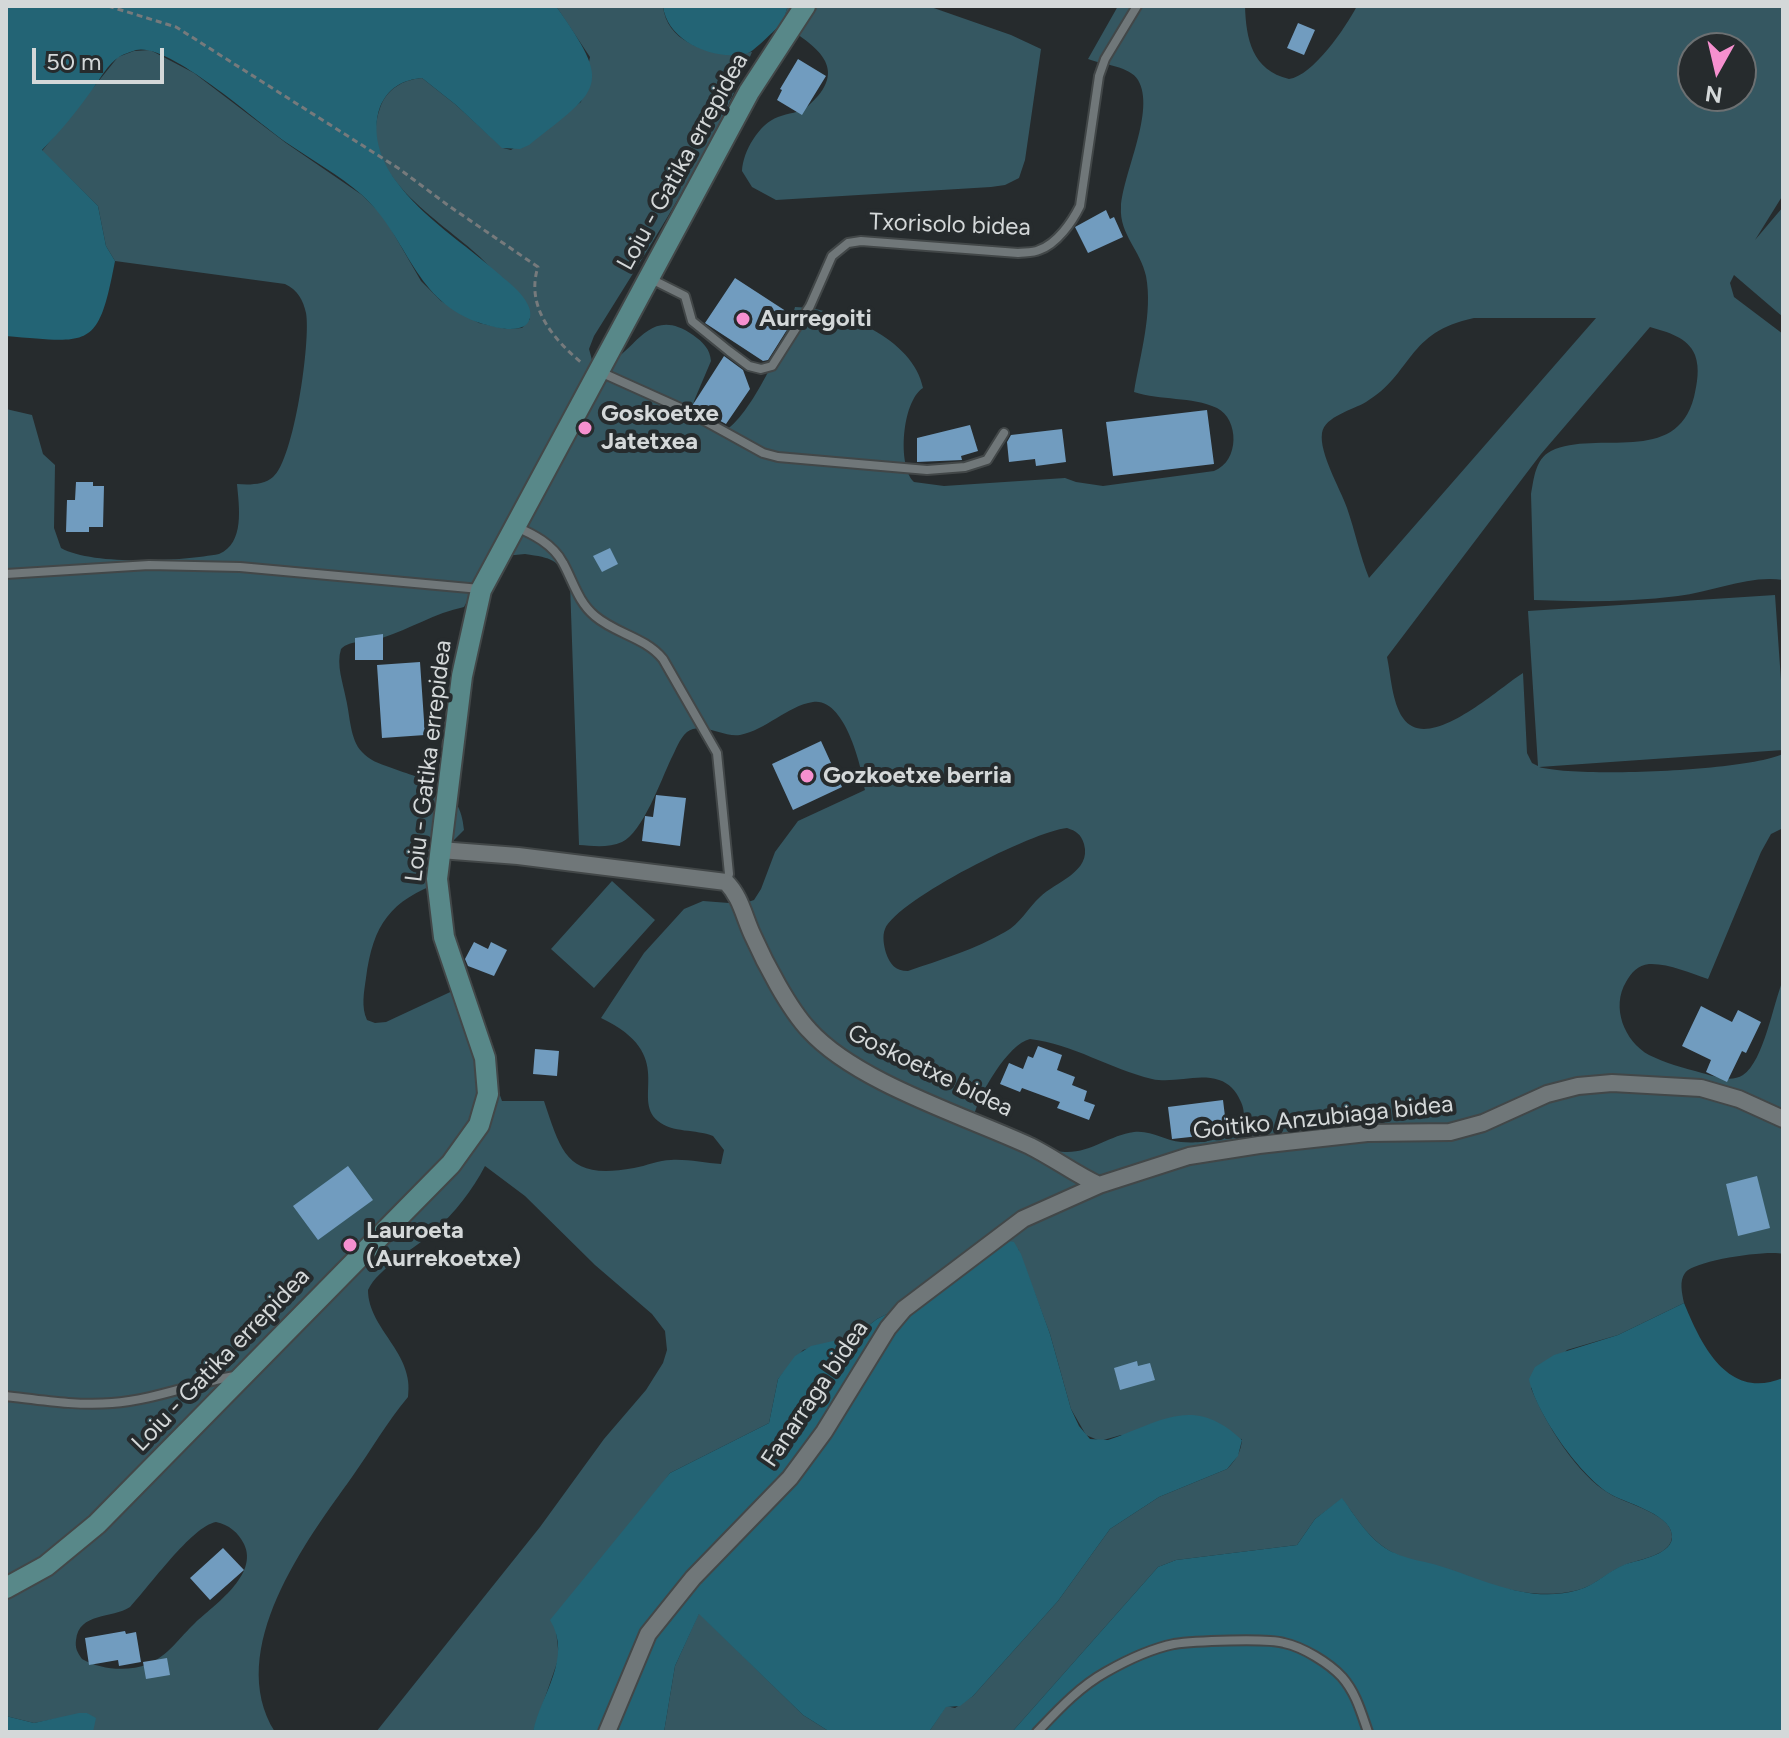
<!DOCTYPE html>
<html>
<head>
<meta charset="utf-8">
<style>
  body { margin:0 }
  #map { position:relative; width:1789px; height:1738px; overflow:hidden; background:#262b2d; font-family:Figtree,sans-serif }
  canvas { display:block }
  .frame { position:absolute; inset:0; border:8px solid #d4d8d9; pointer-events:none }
  .north { position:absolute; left:1677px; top:32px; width:80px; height:80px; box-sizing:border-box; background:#262b2d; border:2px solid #6c7072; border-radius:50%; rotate:188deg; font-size:22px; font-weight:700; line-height:32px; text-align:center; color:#d4d8d9 }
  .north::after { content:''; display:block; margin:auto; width:28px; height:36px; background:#f690cf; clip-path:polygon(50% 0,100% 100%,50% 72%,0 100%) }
  .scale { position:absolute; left:32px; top:48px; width:132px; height:36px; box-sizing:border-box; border:4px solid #d4d8d9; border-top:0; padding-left:10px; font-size:24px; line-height:28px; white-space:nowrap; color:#d4d8d9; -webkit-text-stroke:6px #262b2d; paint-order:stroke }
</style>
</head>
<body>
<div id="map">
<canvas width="1789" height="1738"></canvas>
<div class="frame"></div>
<div class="north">N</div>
<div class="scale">50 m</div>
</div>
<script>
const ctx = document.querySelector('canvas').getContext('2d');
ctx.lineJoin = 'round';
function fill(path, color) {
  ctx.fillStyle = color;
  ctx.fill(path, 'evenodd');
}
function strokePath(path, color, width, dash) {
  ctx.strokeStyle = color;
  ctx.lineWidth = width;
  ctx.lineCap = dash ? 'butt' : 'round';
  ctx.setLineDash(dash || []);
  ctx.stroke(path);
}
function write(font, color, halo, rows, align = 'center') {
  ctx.font = font + ' Figtree,sans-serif';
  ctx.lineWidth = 8;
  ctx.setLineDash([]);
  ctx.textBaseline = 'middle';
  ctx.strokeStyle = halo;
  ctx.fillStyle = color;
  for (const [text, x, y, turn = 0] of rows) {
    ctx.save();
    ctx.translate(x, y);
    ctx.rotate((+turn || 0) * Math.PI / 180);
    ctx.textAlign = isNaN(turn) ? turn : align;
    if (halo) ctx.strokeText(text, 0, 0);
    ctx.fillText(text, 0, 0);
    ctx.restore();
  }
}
fill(new Path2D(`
  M556 6H663C667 47 718 57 752 52 711 152 651 245 594 336L589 349 592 360C630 377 640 297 693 335 703 342 710 349 711 361L694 401 692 415 706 428 723 432C751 417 786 339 795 307 840 308 914 339 923 388 902 401 897 466 914 482L944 486 1065 478 1076 482 1103 486 1214 471C1240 461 1239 419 1217 408 1191 396 1161 401 1134 392 1140 355 1153 313 1146 276 1141 251 1119 234 1121 207 1123 173 1156 110 1138 80 1130 66 1103 65 1088 59L1118 6H1245C1246 39 1252 70 1289 79 1313 76 1346 27 1357 6H1783V195L1755 240 1783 207V317L1734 275 1730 283 1734 297 1783 334V580C1748 575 1713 592 1678 596 1630 602 1582 602 1534 600L1531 494C1534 479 1535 459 1551 451 1597 429 1676 467 1694 397 1697 383 1700 369 1695 355 1688 337 1667 332 1650 327L1541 454 1387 657C1391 676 1392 702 1403 718 1428 755 1500 687 1523 673L1527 753 1532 763 1538 766 1528 611 1775 595 1783 709V750L1539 767C1579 778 1745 771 1783 754V828L1771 834 1761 852 1708 979C1690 973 1668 963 1649 964 1638 965 1631 973 1626 982 1611 1007 1624 1041 1649 1055 1665 1063 1684 1068 1702 1073 1714 1076 1731 1083 1743 1075 1764 1061 1773 1004 1783 980V1254C1768 1250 1695 1260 1685 1273 1679 1281 1682 1293 1684 1303L1618 1335 1567 1350 1531 1388C1545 1423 1577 1475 1610 1494 1626 1504 1673 1514 1672 1537 1671 1555 1640 1559 1627 1564 1608 1571 1595 1587 1574 1591 1527 1601 1481 1582 1437 1568 1419 1562 1397 1558 1381 1545 1365 1533 1354 1514 1342 1499L1315 1519 1297 1545 1176 1560 1158 1567 1012 1732H929L946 1706 955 1708 973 1696 1058 1601 1110 1529 1159 1497 1227 1469C1236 1460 1241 1452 1242 1439L1121 1435 1100 1441 1086 1435 1071 1409 1050 1334 1018 1249 877 1319 855 1336 803 1350 778 1379 769 1423 670 1473 556 1631 559 1657 533 1732H376L540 1527 604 1439 646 1390 663 1363 667 1350 665 1331 652 1314 595 1265 525 1196 485 1166C472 1191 455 1212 435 1231 416 1248 378 1268 368 1290 368 1329 415 1353 408 1397 387 1422 371 1450 352 1477 306 1541 224 1650 275 1732H93L87 1713 34 1723 6 1716V409L32 415 43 454 55 465 54 528 61 548C93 566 183 561 219 554 245 543 239 507 237 484 249 485 264 485 273 477 294 460 311 340 306 313 303 300 298 290 285 284L115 261 106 246 98 206 42 151 118 57 134 51 150 50 194 73 286 143 362 195 384 217 421 281 441 301 479 323 507 329 522 328 530 319C514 299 499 275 480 257 441 220 356 174 380 108 387 89 402 80 422 78L456 105 503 148 511 150 581 102 590 57ZM1693 48H1741V96H1693ZM1474 318H1596L1369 578C1360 556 1355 531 1347 508 1340 488 1319 453 1322 433 1325 416 1353 410 1366 402 1413 374 1406 332 1474 318ZM525 554C552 558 558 559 570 583L579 845C593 846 609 848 622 842 643 832 661 780 671 759 676 750 679 739 687 732 702 721 724 738 740 735 766 730 787 706 813 702 845 697 862 768 865 790L798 821 775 852 761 889 754 900 742 904 703 901 684 909 644 953 601 1018C679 1055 630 1098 658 1121 672 1133 696 1129 713 1136L724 1150 721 1164C705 1163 687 1159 671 1160 659 1160 646 1166 634 1168 568 1180 562 1155 544 1101H502L461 987 386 1022 375 1023 367 1020C361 1007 364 992 366 978 373 925 390 900 442 882L452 842 464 830C461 785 426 781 389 767 380 764 369 760 362 752 350 740 350 715 346 699 343 683 336 665 341 649 351 639 368 643 382 638 410 629 435 613 464 607L478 581 504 556ZM1067 828C1076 831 1081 834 1084 844 1092 872 1055 882 1040 897 1028 908 1020 924 1005 932 976 949 940 960 908 971 895 971 890 964 886 953 884 946 882 936 885 929 898 899 1034 831 1067 828ZM1030 1039C1073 1044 1110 1069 1152 1079 1174 1084 1197 1073 1219 1080 1229 1083 1236 1091 1240 1100 1258 1135 1207 1145 1181 1142 1165 1141 1152 1130 1134 1132 1110 1135 1091 1153 1065 1152 1034 1150 1002 1128 974 1116 979 1094 1008 1044 1030 1039ZM216 1522C229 1525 238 1532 244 1544 259 1575 214 1605 195 1623 180 1637 167 1657 148 1664 128 1672 101 1670 82 1659 77 1652 75 1648 76 1640 79 1612 112 1619 130 1607 149 1587 192 1526 216 1522Z
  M788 6H928L1011 35 1041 49 1025 160 1019 178 1005 185 991 187 776 200 752 187 742 171C743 151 759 124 778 117 788 113 800 113 808 106 852 68 815 45 781 24Z
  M612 881 655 920 594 988 551 949Z
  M699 1613 803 1715 830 1732H664L675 1666Z`), '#355761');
fill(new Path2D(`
  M6 6H556C612 86 603 87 529 145L520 149 502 148 456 105 422 78C402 80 388 88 380 107 371 132 380 160 396 181 423 218 465 244 499 274 509 283 522 292 528 305 533 315 530 326 519 328 508 331 494 327 483 324 413 302 410 239 362 195 339 175 312 160 287 143 258 123 169 42 136 50 131 52 123 54 119 57 108 64 100 79 92 90 77 111 60 132 42 150L98 206 106 246 115 261C98 350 91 343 6 336Z
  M663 6H788C786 11 784 20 781 24 776 29 753 52 748 53 716 62 667 42 663 6Z
  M1008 1241 1014 1242 1021 1254 1050 1334 1071 1409 1079 1426 1090 1439 1108 1440C1161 1422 1193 1394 1242 1440L1238 1456 1227 1469 1159 1497 1110 1529 1058 1601 973 1696 960 1706 946 1707 929 1732H830L803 1715 699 1614 675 1666 664 1732H533C541 1694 573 1658 550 1620L670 1473 769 1423 778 1379 795 1356 811 1346 855 1336 877 1319 895 1310Z
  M1684 1303C1701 1344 1727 1401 1783 1378V1732H1012L1158 1567 1176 1560 1297 1545 1315 1519 1342 1498C1354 1514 1365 1533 1381 1545 1399 1559 1422 1560 1443 1567 1487 1581 1531 1604 1578 1590 1596 1585 1609 1570 1626 1564 1639 1560 1669 1555 1672 1539 1675 1515 1628 1504 1612 1495 1582 1479 1535 1412 1529 1379L1535 1367 1554 1355 1618 1335Z
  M79 1713H87L96 1718 93 1732H6V1716L34 1723Z`), '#236475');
fill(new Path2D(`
  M1298 23 1315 30 1304 55 1287 48Z
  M798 59 826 76 802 115 777 100 782 90 780 89Z
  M1106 210 1110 219 1114 217 1123 237 1088 253 1075 227Z
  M735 278 795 317 768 360 763 361 705 323Z
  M724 356 743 370 750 389 726 424 692 406Z
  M1207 410 1214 464 1113 476 1106 422Z
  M970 425 978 451 961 456 962 460 917 462V438Z
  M1062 429 1066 462 1036 466 1035 459 1009 462 1007 442 1011 435Z
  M76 482H93V486H104L103 527H89V532H66L67 500H75Z
  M610 548 618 564 602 572 593 556Z
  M383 634V660H355V638Z
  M420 662 425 735 382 738 377 665Z
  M821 741 842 787 793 810 772 764Z
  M656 795 686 798 680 846 642 841 645 816 653 817Z
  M474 942 488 949 491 942 507 950 494 976 468 966 465 959Z
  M1701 1006 1732 1022 1738 1010 1761 1022 1746 1053 1742 1051 1727 1082 1706 1072 1711 1060 1682 1046Z
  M1038 1046 1062 1055 1057 1070 1075 1077 1072 1085 1087 1091 1084 1101 1095 1105 1089 1120 1057 1108 1060 1102 1022 1088 1020 1092 1000 1084 1009 1063 1023 1069 1028 1056 1033 1058Z
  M535 1049 559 1051 557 1076 533 1074Z
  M1223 1100 1227 1133 1172 1139 1168 1107Z
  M348 1166 373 1200 318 1240 293 1206Z
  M1757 1176 1770 1228 1738 1236 1726 1184Z
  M1137 1361 1138 1366 1150 1363 1155 1380 1120 1390 1114 1368Z
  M223 1548 244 1570 210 1600 190 1578Z
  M125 1631 126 1634 136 1632 141 1662 119 1666 118 1660 89 1665 85 1638Z
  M167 1658 170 1675 146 1679 143 1662Z`), '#719cbf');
const lane = new Path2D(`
  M651 279 685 296 692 321 729 351 749 366 761 369 772 366 810 306 832 256 848 243 861 241 1018 253C1024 252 1033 253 1039 250 1057 244 1072 222 1080 206L1099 76 1105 59 1137 6
  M598 371 687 411 763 453 778 457 927 470 965 467 987 460 1004 433
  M514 526C533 534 553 544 563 563 573 581 578 602 595 616 616 634 645 637 663 659L717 753 729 874 726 882
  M6 574 149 565 240 567 480 589
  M6 1396C41 1400 77 1406 112 1403 154 1400 194 1383 235 1376
  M1037 1732C1058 1710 1079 1687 1106 1672 1127 1660 1150 1649 1174 1644 1193 1641 1267 1638 1284 1643 1303 1647 1329 1663 1342 1677 1356 1693 1361 1712 1368 1732`);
const street = new Path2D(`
  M440 850 518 856 726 882C741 897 744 917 753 936 765 963 789 1009 809 1030 856 1082 965 1116 1030 1146 1054 1158 1075 1174 1099 1185
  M607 1732 648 1634 693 1578 790 1478 824 1432 888 1328 904 1309 1023 1219 1099 1185 1189 1156 1259 1145 1367 1133 1450 1132 1483 1123 1547 1094 1578 1086 1612 1083 1701 1088 1739 1099 1783 1119`);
const secondary = new Path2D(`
  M6 1588 46 1566 97 1524 451 1164 479 1125 488 1094 485 1058 444 937 437 879 462 676 481 590 749 92 805 6`);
strokePath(lane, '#424748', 12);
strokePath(street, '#424748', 20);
strokePath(secondary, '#424748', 24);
strokePath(new Path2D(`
  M108 6 176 27 398 168 449 206 538 267C525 307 554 340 583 364`), '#767a7c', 3, [6, 4]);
strokePath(lane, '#707779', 8);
strokePath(street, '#707779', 16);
strokePath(secondary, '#588889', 20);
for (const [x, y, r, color] of [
  [743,319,8,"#f690cf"],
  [585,428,8,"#f690cf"],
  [807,776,8,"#f690cf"],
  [350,1245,8,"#f690cf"]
]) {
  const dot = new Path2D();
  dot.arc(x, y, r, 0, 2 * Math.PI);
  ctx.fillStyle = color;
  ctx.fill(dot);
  strokePath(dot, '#262b2d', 3);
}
write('24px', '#d4d8d9', '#262b2d', [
  ["Loiu - Gatika errepidea",683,162,-61],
  ["Txorisolo bidea",950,225,2],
  ["Loiu - Gatika errepidea",429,761,-83],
  ["Goskoetxe bidea",930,1071,26],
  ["Goitiko Anzubiaga bidea",1323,1118,-6],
  ["Loiu - Gatika errepidea",221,1360,-46],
  ["Fanarraga bidea",815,1394,-56]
]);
write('bold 24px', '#d4d8d9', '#262b2d', [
  ["Aurregoiti",759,319],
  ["Goskoetxe",601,414],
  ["Jatetxea",601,442],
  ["Gozkoetxe berria",823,776],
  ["Lauroeta",366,1231],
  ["(Aurrekoetxe)",366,1259]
], 'left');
</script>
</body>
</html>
